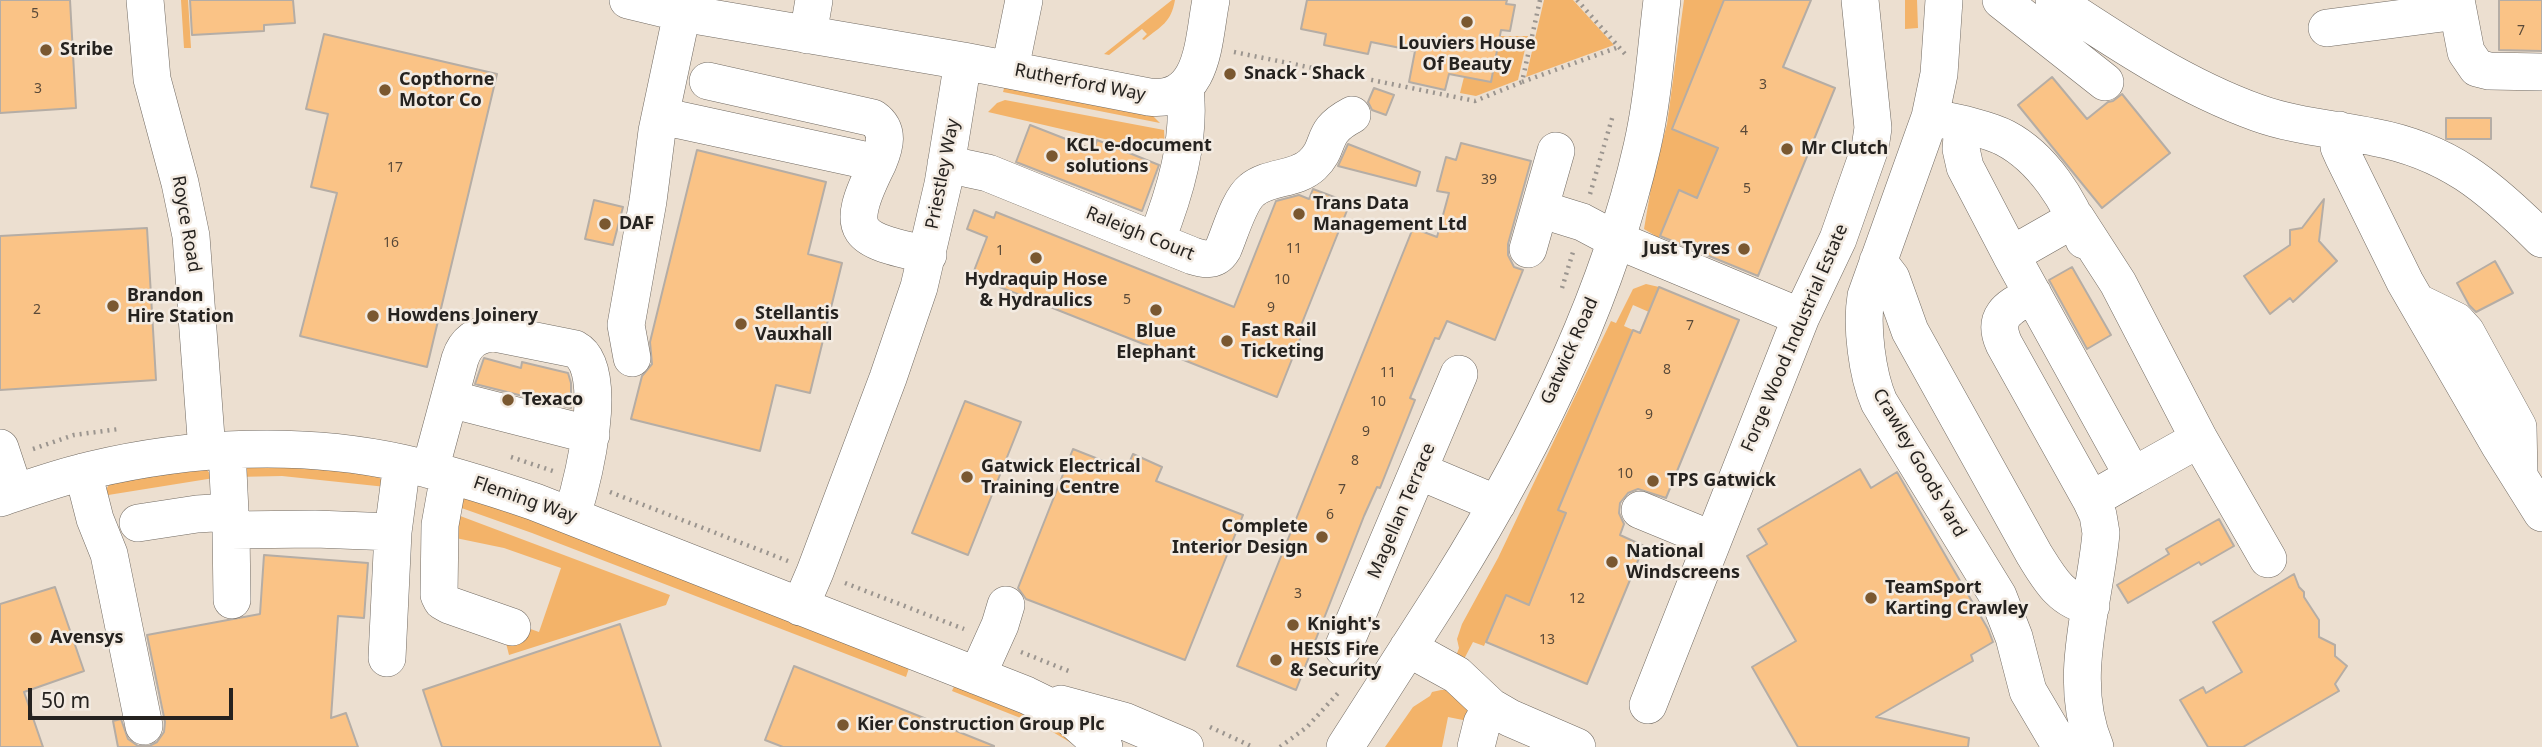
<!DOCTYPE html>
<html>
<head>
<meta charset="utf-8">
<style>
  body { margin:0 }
  #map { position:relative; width:2542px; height:747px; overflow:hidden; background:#f3ebe2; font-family:"Noto Sans",sans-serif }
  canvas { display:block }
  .scale { position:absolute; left:28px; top:688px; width:205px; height:32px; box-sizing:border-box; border:4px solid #25221f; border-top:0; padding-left:9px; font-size:21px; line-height:24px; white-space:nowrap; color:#25221f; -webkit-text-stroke:5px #f3ebe2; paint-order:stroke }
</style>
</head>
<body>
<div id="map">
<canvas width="2542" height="747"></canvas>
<div class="scale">50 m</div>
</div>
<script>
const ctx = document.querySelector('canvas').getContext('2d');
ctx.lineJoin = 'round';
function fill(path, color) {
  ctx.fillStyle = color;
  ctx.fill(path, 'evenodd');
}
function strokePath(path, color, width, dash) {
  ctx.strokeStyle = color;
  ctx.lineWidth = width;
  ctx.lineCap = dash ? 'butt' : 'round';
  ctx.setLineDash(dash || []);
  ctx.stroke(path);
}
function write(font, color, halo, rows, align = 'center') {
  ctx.font = font + ' "Noto Sans",sans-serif';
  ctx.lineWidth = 5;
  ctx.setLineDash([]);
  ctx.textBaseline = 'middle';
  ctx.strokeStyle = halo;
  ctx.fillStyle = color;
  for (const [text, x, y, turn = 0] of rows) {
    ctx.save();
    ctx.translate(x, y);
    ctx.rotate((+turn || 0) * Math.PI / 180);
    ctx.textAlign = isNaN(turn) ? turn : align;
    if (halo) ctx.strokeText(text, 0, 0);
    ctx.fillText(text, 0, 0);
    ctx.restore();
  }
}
fill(new Path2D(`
  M0 0H2542V747H0Z`), '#ecdfd0');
fill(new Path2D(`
  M181 0H188L191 48H184Z
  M1172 0H1175C1171 23 1161 26 1144 40L1142 39 1147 34 1142 29 1109 55 1104 54Z
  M1544 0H1573L1614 45 1526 77Z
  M1684 0H1724L1672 129 1718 148 1697 198 1679 191 1659 238 1644 229 1652 182 1667 124Z
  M1905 0H1917L1918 28 1905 29Z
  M1500 36H1528L1518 80 1476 96 1460 93 1464 77 1491 82Z
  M1005 85 1149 112 1160 123 1003 92Z
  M1005 100 1164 130 1165 153 988 112 997 103Z
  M1646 284 1659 287 1649 312 1633 305 1624 326 1633 330 1559 510 1566 513 1529 605 1506 595 1484 646 1473 642 1463 661 1456 656 1459 648 1457 639 1462 624 1498 558 1611 321 1616 323 1633 289Z
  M248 462 378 475 386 487 282 476 235 477Z
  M206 469 214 478 102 496 112 480Z
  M469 495 910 665 906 677 532 533 453 505Z
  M447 511 670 595 666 605 509 655 504 635 522 626 539 632 561 568 504 548 446 536Z
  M955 684 1061 731 1078 747 1046 728 952 691Z
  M1441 690H1449L1468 708V721L1448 717 1442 747H1385L1413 707 1430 696 1432 692Z`), '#f3b369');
const building = new Path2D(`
  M0 0H70L76 108 0 113Z
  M190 0H293L295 23 264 25V31L192 35Z
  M1307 0H1507L1506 4 1515 5 1510 31 1501 30 1491 82 1449 74 1445 90 1409 82 1415 51 1371 42 1368 54 1324 45 1326 34 1301 29Z
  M1724 0H1811L1783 67 1835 88 1758 276 1660 236 1679 190 1697 198 1718 148 1672 129Z
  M2499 0H2542V51L2499 50Z
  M324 34 497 74 427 367 300 336 337 193 311 187 328 114 306 109Z
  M2052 77 2087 119 2108 102 2113 101 2122 94 2170 153 2102 208 2018 105Z
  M1374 88 1394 95 1386 115 1372 110 1368 102Z
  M2446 118H2491V139H2446Z
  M1030 125 1094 150 1097 140 1159 165 1142 211 1016 162Z
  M1461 143 1531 161 1508 244V255L1514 267 1523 270 1495 340 1447 321 1439 339 1435 338 1410 398 1415 400 1380 488 1377 487 1364 516 1296 690 1237 666 1413 228 1437 237 1449 193 1437 191 1446 157 1456 160Z
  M1348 144 1420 172 1416 186 1338 166Z
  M697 150 826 182 808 254 842 263 810 393 776 385 760 451 631 419 642 376 652 364 650 342Z
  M1313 189 1350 203 1298 333 1302 334 1277 397 972 276 987 237 967 229 974 210 994 218 996 212 1234 307 1276 201 1299 195 1309 199Z
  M2324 199 2319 241 2337 261 2293 302 2290 298 2270 314 2244 276 2290 245V230L2302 228Z
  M594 200 623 207 613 245 585 239Z
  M147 228 156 380 0 390V236Z
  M2495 261 2513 293 2476 312 2469 305 2457 283Z
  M2072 267 2111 335 2087 349 2049 280Z
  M1659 287 1739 320 1666 498 1638 489 1628 493 1620 503 1619 513 1624 524 1620 535 1644 546 1587 684 1486 642 1506 595 1529 605 1566 513 1558 510 1633 330 1640 333Z
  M484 358 521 368 522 362 568 373 571 383V408L475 384Z
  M965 401 1021 422 968 555 912 533Z
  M1073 449 1126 470 1133 454 1162 467 1156 481 1243 515 1185 660 1026 599 1018 588Z
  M1860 469 1871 488 1897 472 1988 629 1993 642 1971 655 1973 661 1876 717 1969 738 1968 747H1798L1752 667 1796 641 1747 556 1767 544 1758 529Z
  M2219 519 2234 546 2201 565 2199 562 2128 603 2117 585 2169 554 2166 549Z
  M264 555 368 563 364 618 338 616 331 718 346 713 358 747H118L113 721 121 719 128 739 138 746H149L157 742 164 732 165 722 147 635 260 614Z
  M2294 574 2299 587 2304 592V597L2319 620V637L2335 645V656L2347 666 2335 684 2339 691 2243 747H2208L2180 700 2203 687 2206 693 2242 672 2213 622Z
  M55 587 84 671 24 692 43 747H0V604Z
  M620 624 661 747H442L423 690Z
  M794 666 994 746V747H783L765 740Z`);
fill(building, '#fac386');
strokePath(building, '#b5ada5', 2);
const minor = new Path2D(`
  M145 0 152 79 180 183 191 236 207 451
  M628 0 682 13 963 61 943 184 919 287 888 378 815 572 800 607
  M1944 0 1939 74 1930 117 1866 296C1861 326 1867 374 1879 402L1998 596 2014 637 2028 691 2061 747
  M2001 0 2105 82
  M2054 0C2119 43 2185 87 2258 113 2294 126 2335 129 2373 137 2448 151 2489 186 2542 239
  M2456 0 2466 52 2477 68 2489 71 2542 72
  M2327 28 2458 11
  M808 35 814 0
  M963 61 1149 97C1205 103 1203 39 1211 0
  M1010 69 1024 0
  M661 116 878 163C885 146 890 130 873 118L708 81
  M1930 117 1963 124 1961 149 1965 167 2011 255 2076 218 2118 283 2199 439 2268 559
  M1963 124C1977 128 1992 131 2005 138 2043 158 2070 201 2084 240
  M2339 130V147L2343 156 2405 282 2500 446 2542 513
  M878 163C842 235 856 239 928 255
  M946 164 988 173 1193 256C1205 260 1216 261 1223 249 1230 233 1239 200 1252 190 1269 176 1296 180 1312 165 1333 145 1318 133 1352 115
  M1540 209 1582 222 1614 239 1801 317
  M1156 241C1175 193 1191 140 1185 88
  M1528 249 1556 151
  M2011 255 2133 476 2199 439
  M1878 261 1891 278 1910 331 2034 554C2049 578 2061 601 2091 606
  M2033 294C2010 307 1991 315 2004 344L2091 500 2133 476
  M2417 302 2456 321 2466 332 2518 427 2519 475
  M632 358 626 325 648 201 657 131 682 13
  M450 399 591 435
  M0 448 15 493
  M227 450 230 512
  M430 470 460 359C466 341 477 334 495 333L575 349C612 369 582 483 572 516
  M1419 471 1497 504
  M83 472 95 519 109 554 144 726
  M449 475 440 525 439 595 442 601 449 605 512 627
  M0 498C30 488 60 477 91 470 192 446 301 441 402 463 447 473 491 487 535 502L1026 695 1069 716 1104 747
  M2091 500 2098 515 2101 533C2095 603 2066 679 2095 747
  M1640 510 1713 540
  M138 523 197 514 230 512 231 530 315 529 393 532
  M231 530 232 600
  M1343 648 1459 374
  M1408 648 1457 675 1491 707 1482 723 1476 747
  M387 658 393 532 402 463
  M977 676 1000 625 1006 605
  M1061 704 1124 721 1185 747
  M1648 705 1801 317 1838 239 1870 148 1873 128 1860 0
  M1491 707 1510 718 1577 747
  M1345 747C1379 693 1414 640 1448 586 1531 453 1607 301 1642 147 1653 99 1656 49 1662 0`);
strokePath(minor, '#726b63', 38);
strokePath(new Path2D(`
  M1540 0 1522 82 1619 47
  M1577 0 1625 54
  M1234 52 1475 101 1522 82
  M1590 194 1613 115
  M1562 288 1573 252
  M33 449 74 435 119 429
  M511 457 553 471
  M610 492 788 561
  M845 583 964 629
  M1021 652 1071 672
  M1210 727 1253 747
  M1280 747 1307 727 1340 691`), '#9b958f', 4.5, [2, 5]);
strokePath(minor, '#fff', 37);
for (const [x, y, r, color] of [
  [1467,22,7,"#7a5830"],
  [46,50,7,"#7a5830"],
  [1230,74,7,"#7a5830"],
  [385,90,7,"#7a5830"],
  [1787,149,7,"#7a5830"],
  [1052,156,7,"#7a5830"],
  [1299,214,7,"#7a5830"],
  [605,224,7,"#7a5830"],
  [1744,249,7,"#7a5830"],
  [1036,258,7,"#7a5830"],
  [113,306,7,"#7a5830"],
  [1156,310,7,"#7a5830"],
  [373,316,7,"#7a5830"],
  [741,324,7,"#7a5830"],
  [1227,341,7,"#7a5830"],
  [508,400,7,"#7a5830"],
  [967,477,7,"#7a5830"],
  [1653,481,7,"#7a5830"],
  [1322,537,7,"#7a5830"],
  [1612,562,7,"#7a5830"],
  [1871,598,7,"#7a5830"],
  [1293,625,7,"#7a5830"],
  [36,638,7,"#7a5830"],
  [1276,660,7,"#7a5830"],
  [843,725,7,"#7a5830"]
]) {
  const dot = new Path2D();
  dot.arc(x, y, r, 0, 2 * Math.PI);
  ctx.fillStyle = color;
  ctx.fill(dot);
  strokePath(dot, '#f3ebe2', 2.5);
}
write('14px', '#5a4a39', null, [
  ["5",35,14],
  ["7",2521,31],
  ["3",1763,85],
  ["3",38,89],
  ["4",1744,131],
  ["17",395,168],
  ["39",1489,180],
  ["5",1747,189],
  ["16",391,243],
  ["11",1294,249],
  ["1",1000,251],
  ["10",1282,280],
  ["5",1127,300],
  ["9",1271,308],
  ["2",37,310],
  ["7",1690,326],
  ["8",1667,370],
  ["11",1388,373],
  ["10",1378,402],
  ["9",1649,415],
  ["9",1366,432],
  ["8",1355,461],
  ["10",1625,474],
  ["7",1342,490],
  ["6",1330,515],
  ["3",1298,594],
  ["12",1577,599],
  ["13",1547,640]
]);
write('bold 18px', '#25221f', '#f3ebe2', [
  ["Louviers House",1467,44,"center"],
  ["Of Beauty",1467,65,"center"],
  ["Stribe",60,50],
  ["Snack - Shack",1244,74],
  ["Copthorne",399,80],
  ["Motor Co",399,101],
  ["KCL e-document",1066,146],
  ["solutions",1066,167],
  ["Mr Clutch",1801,149],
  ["Trans Data",1313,204],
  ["Management Ltd",1313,225],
  ["DAF",619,224],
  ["Just Tyres",1730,249,"right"],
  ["Hydraquip Hose",1036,280,"center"],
  ["& Hydraulics",1036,301,"center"],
  ["Brandon",127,296],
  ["Hire Station",127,317],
  ["Stellantis",755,314],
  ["Vauxhall",755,335],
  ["Howdens Joinery",387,316],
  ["Fast Rail",1241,331],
  ["Ticketing",1241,352],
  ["Blue",1156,332,"center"],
  ["Elephant",1156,353,"center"],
  ["Texaco",522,400],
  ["Gatwick Electrical",981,467],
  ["Training Centre",981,488],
  ["TPS Gatwick",1667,481],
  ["Complete",1308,527,"right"],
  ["Interior Design",1308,548,"right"],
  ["National",1626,552],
  ["Windscreens",1626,573],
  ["TeamSport",1885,588],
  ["Karting Crawley",1885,609],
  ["Knight's",1307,625],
  ["Avensys",50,638],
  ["HESIS Fire",1290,650],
  ["& Security",1290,671],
  ["Kier Construction Group Plc",857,725]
], 'left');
write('18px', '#25221f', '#f3ebe2', [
  ["Rutherford Way",1080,83,11],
  ["Priestley Way",943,174,-79],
  ["Royce Road",186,224,80],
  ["Raleigh Court",1140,234,22],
  ["Forge Wood Industrial Estate",1795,338,-67],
  ["Gatwick Road",1570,351,-66],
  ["Crawley Goods Yard",1919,463,60],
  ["Fleming Way",525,500,19],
  ["Magellan Terrace",1402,511,-67]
]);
</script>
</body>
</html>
